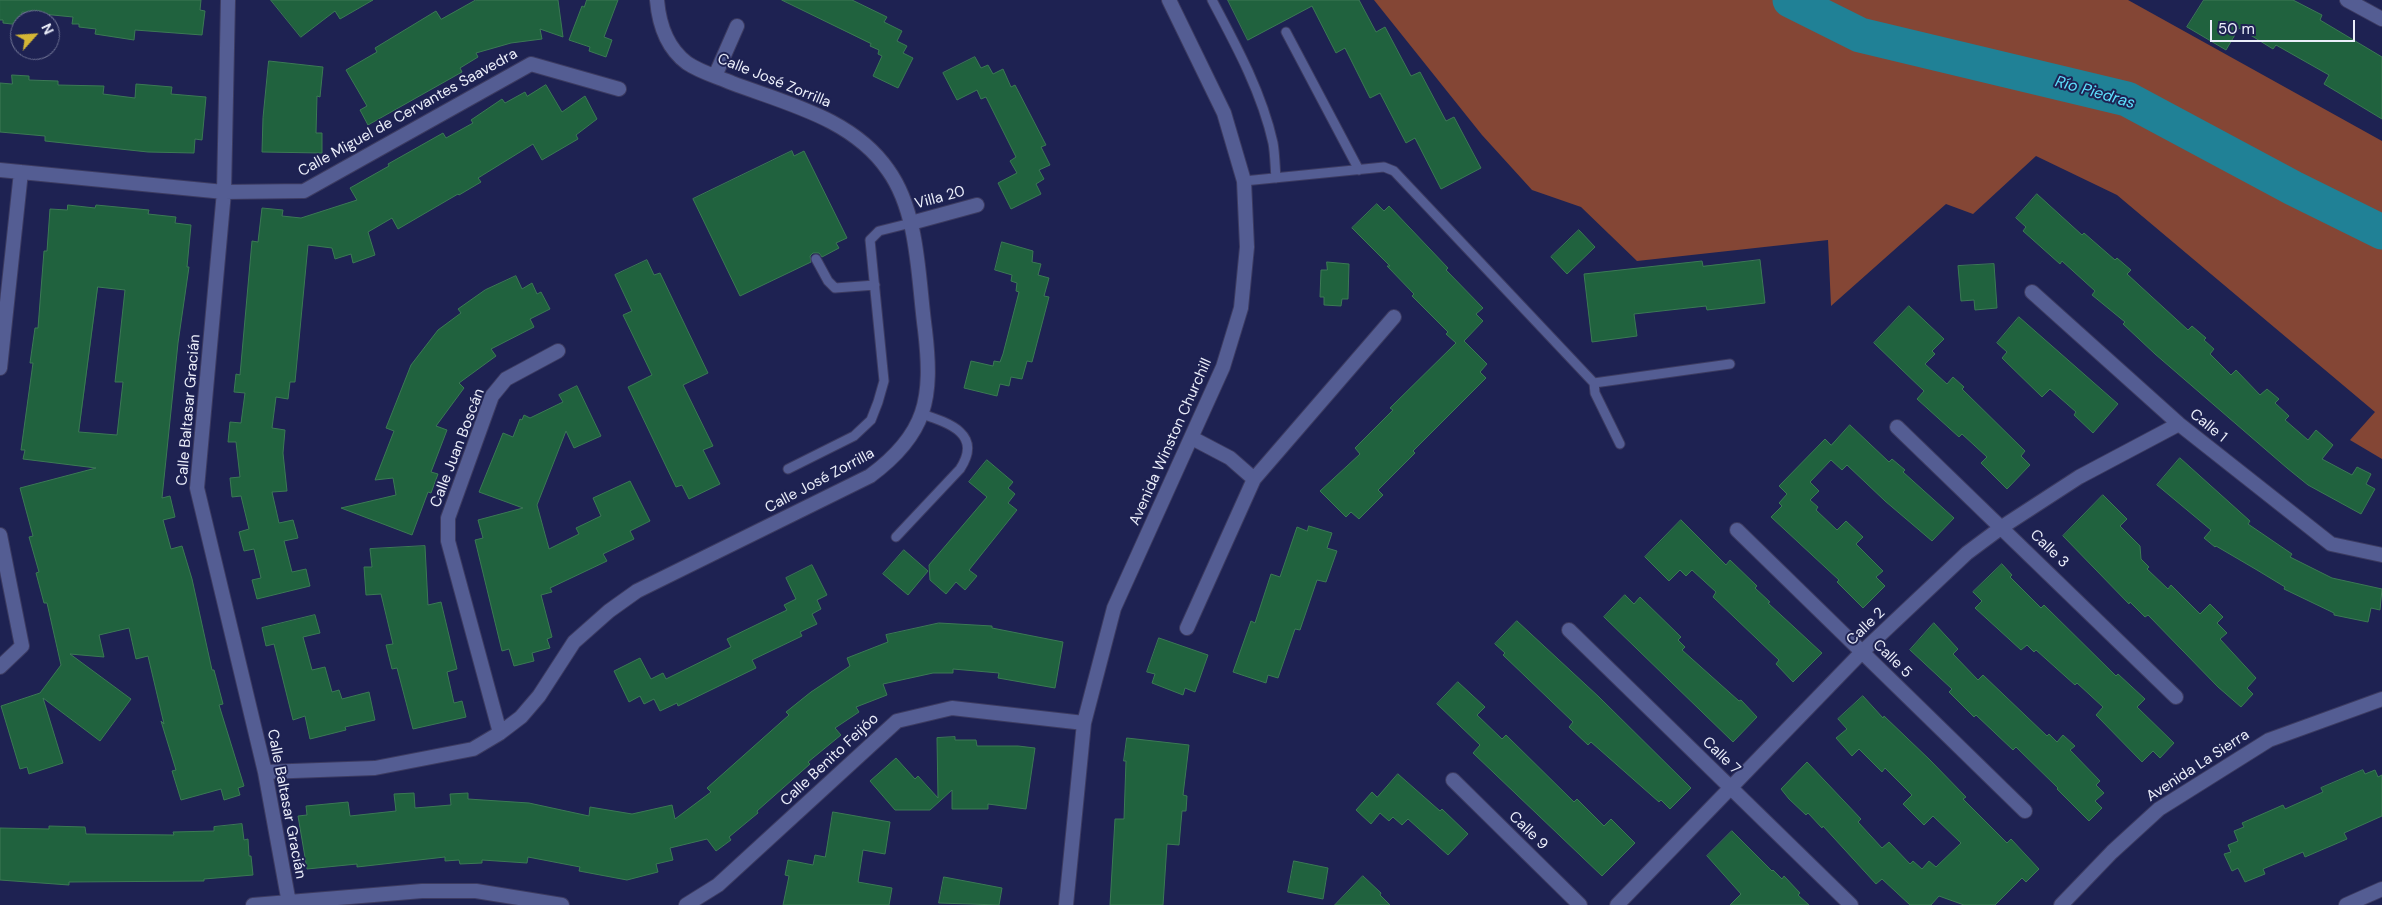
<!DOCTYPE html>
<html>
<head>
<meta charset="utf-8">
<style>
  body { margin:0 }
  #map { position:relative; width:2382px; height:905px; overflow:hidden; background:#1e2252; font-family:"DM Sans",sans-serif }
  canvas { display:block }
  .north { position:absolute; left:10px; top:10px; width:50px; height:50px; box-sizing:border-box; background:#1e2252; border:1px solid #707495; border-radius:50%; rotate:64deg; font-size:14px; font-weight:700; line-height:20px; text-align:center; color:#ebeefa }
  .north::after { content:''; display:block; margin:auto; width:18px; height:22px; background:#d4b635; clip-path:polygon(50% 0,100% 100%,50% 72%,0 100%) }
  .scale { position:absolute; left:2210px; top:20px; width:145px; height:22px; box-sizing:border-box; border:2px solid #ebeefa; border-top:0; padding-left:6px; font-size:15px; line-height:18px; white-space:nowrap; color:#ebeefa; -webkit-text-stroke:4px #1e2252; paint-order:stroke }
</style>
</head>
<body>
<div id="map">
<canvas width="2382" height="905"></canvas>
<div class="north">N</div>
<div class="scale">50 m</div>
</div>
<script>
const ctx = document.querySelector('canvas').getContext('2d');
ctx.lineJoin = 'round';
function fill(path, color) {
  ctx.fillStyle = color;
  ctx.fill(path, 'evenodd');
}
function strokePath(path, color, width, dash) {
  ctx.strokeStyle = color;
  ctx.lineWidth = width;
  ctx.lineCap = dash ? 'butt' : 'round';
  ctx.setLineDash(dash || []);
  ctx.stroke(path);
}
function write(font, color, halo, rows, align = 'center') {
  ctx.font = font + ' "DM Sans",sans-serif';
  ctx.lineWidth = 4;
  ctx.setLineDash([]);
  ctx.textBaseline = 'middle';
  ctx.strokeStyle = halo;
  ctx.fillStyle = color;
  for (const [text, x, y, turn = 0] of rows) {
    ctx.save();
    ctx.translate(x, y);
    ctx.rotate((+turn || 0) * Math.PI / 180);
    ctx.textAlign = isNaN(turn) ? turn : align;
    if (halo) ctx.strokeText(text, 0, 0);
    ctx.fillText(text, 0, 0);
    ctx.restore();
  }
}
fill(new Path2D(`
  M1374 0H2128L2382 141V459L2350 440 2375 412 2117 195 2036 156 1973 214 1946 204 1831 306 1828 240 1637 261 1581 207 1532 190 1482 135Z`), '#844635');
strokePath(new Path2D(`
  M1790 0 1860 35 2127 99 2293 188 2382 232`), '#208196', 35);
const building = new Path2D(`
  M0 0H201L200 10 205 11 202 35 135 30 134 40 95 34 96 29 79 27V24H72L73 17 22 12 20 25 3 23V20H0Z
  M271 0H373L340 19 335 11 301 37Z
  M476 0H558L563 37 540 29 542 39 511 43 476 53 478 57 460 68 462 72 368 125 360 110 367 106 346 70 377 52 375 48 436 11 441 19Z
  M587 0H618L604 37 612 40 606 57 589 51 590 47 569 40 582 6 584 7Z
  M782 0H852L887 17 884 22 902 31 897 41 907 46 903 53 913 58 898 88 873 76 882 56 878 54 879 50 870 46 871 44Z
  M1228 0H1359L1376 32 1385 27 1411 76 1420 72 1446 121 1454 117 1481 168 1441 189 1415 138 1406 143 1380 93 1370 98 1345 48 1336 53 1312 6 1248 40Z
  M2204 0H2293L2322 15 2320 20 2382 57V119L2324 84 2329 75 2276 45 2273 49 2239 28 2226 50 2187 27Z
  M975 57 981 68 988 65 993 74 1003 69 1011 87 1015 85 1046 145 1041 147 1050 165 1039 170 1044 179 1036 184 1041 194 1011 209 998 183 1017 173 1010 161 1016 157 986 97 981 99 977 90 957 100 943 73Z
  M269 61 323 67 320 97 317 96 316 133H322V153L262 152 263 118Z
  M12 75 29 76V80L58 81V85L104 86 103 94 135 98 136 84 172 87 171 94 206 97 202 140 195 139 194 153 148 152 45 141V136L0 132V83L12 84Z
  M546 85 562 112 585 96 597 119 576 135 578 139 542 160 533 144 478 178 481 182 459 195 458 194 398 229 392 218 368 232 375 255 353 263 351 254 335 259 332 248 308 245 295 382H290L288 399 276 397 272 428 285 430 283 453 287 491 272 492 279 523 293 520 298 538 284 541 292 572 306 569 310 586 257 599 252 580 261 578 254 549 244 551 239 532 249 529 241 496 232 497 230 478 240 477 236 442H228L230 422 241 423 245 393 234 392 236 374 240 375 252 241 258 242 262 208 283 210 282 216 301 218 357 200 350 188 389 166 388 164 443 133 446 138 473 123 471 120 502 99 505 103 525 92 527 96Z
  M792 151 794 156 804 151 847 238 836 243 839 248 822 257 819 253H813L810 256 811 262 740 296 693 199Z
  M2037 194 2082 235 2084 233 2115 260 2117 258 2131 270 2127 274 2188 330 2192 326 2206 338 2204 340 2214 349 2210 354 2231 375 2236 370 2260 395 2267 389 2279 399 2275 403 2289 416 2285 420 2308 440 2316 430 2333 445 2322 459 2352 475 2357 467 2371 474 2366 484 2375 489 2361 514 2308 485 2287 468 2155 354 2123 324 2125 322 2092 295 2095 291 2062 261 2060 264 2023 231 2026 227 2016 218Z
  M1377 204 1384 211 1389 206 1448 268 1446 270 1483 308 1476 314 1483 321 1464 341 1487 364 1480 372 1486 378 1413 451 1415 453 1378 490 1383 495 1359 519 1351 512 1346 517 1320 491 1360 454 1355 448 1393 410 1390 408 1456 343 1446 334 1448 332 1412 296 1414 294 1387 266H1390L1352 228Z
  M68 205 95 208 96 205 149 210 148 214 176 217 175 223 191 225 187 267H189L178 343 162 498 170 496 175 517 163 520 171 549 182 546 192 579 212 670H214L223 704 219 705 244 786 238 788 240 795 224 800 221 789 181 800 172 771 176 770 161 721 164 724 148 656 136 659 129 628 99 635 104 657 70 654 131 699 100 741 43 698 63 763 29 774 27 767 20 769 1 706 40 693 61 665 47 603H44L36 573 39 572 29 537 33 536 20 488 96 468 23 459 25 450H21L33 363H30L35 328H38L44 251H47L50 209 67 210ZM98 287 125 290 115 382H123L117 435 79 432Z
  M1579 230 1595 247 1567 274 1551 257Z
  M1002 242 1033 251 1032 262 1041 264 1038 275 1049 278 1044 296 1049 297 1032 362 1027 361 1022 379 1011 377 1009 386 1000 384 997 396 964 388 971 361 993 366 994 361 1000 362 1003 354 1019 292 1016 291 1017 283 1011 281 1012 275 995 270Z
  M647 260 654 275 660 273 708 373 683 385 713 446 703 450 720 484 689 499 682 485 676 487 628 387 652 375 623 315 632 311 615 275Z
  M1760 260 1765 303 1707 310 1706 306 1634 314 1637 336 1592 342 1584 274 1702 261 1703 266Z
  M1327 262 1349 264 1348 299H1342L1341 306 1324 305V297H1320L1321 270H1327Z
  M1994 264 1997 308 1975 310 1974 300 1961 301 1958 266Z
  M516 276 522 289 532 283 537 294 541 292 550 309 530 319 534 327 491 349 496 356 459 383 464 388 436 426 447 430 431 472 438 474 431 493 428 492 412 535 341 508 396 495 393 478 375 480 394 431 386 428 411 365 438 330 461 313 458 309 485 290Z
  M1909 306 1944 339 1932 351 1935 354 1925 364 1947 384 1953 377 1964 387 1962 389 2025 451 2021 456 2030 465 2007 489 1981 463 1987 457 1962 434 1959 437 1917 399 1924 391 1874 343Z
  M2019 317 2118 404 2093 433 2074 415 2076 412 2050 389 2042 397 2002 358 2007 352 1997 343Z
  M577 386 601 436 574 448 566 431 537 505 549 549 579 534 576 528 601 516 593 498 630 481 650 521 630 531 634 539 603 554 607 561 550 588 552 592 541 595 552 637 547 639 550 648 532 653 534 661 514 666 509 649 502 651 475 540 483 538 478 520 523 508 479 492 503 433 513 437 520 419 522 420 524 415 530 418 563 402 559 395Z
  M1850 425 1889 462 1892 459 1905 470 1903 472 1954 518 1932 541 1885 501 1847 465 1842 470 1831 460 1810 482 1819 491 1810 500 1818 507 1816 510 1837 530 1846 521 1863 537 1856 544 1883 571 1876 577 1885 586 1863 608 1837 582 1839 580 1771 517 1782 506 1779 503 1787 494 1779 486 1825 439 1831 445Z
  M2180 458 2250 521 2248 524 2292 554 2290 557 2332 578 2382 589 2380 610 2371 608 2368 622 2334 615V613L2284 589 2285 587 2257 570 2216 546 2215 547 2204 538 2211 530 2157 485Z
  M987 460 1013 482 1008 488 1015 494 1008 503 1017 510 969 570 977 576 965 590 956 582 946 594 930 580 929 565 987 497 969 482Z
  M2103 495 2127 519 2120 526 2140 546 2141 559 2149 567 2147 569 2168 589 2171 585 2200 614 2210 604 2223 617 2217 623 2227 633 2220 639 2256 678 2247 688 2253 694 2241 707 2218 687 2148 615 2145 617 2130 602 2129 604 2063 536Z
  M1681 520 1726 565 1730 560 1757 586 1755 588 1770 602 1768 603 1822 653 1793 682 1776 664 1779 660 1713 597 1716 592 1692 570 1686 576 1680 570 1669 581 1645 557Z
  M1309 526 1332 533 1327 548 1337 551 1326 582 1317 580 1300 630 1295 629 1278 678 1268 675 1266 683 1233 672 1251 621 1255 623 1271 574 1280 577 1297 527 1307 531Z
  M425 546 428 605 441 602 457 669 447 672 454 703 462 701 466 717 413 729 397 668 392 669 386 645 393 644 381 594 366 595 364 567H372L370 549Z
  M904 550 928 571 908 595 883 574Z
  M2002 564 2012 575 2010 577 2041 608 2044 605 2116 676 2118 674 2145 699 2137 707 2174 743 2160 758 2153 751 2142 762 2096 715 2103 707 2077 683 2075 685 2036 650 2034 652 2027 645 2021 650 1975 608 1982 601 1973 592Z
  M812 565 827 595 817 600 821 609 812 614 817 624 800 632 802 636 752 660 756 668 678 706 677 703 660 711 654 699 644 704 640 696 629 702 614 671 640 658 651 679 663 673 666 679 731 647 727 639 787 610 784 605 796 599 786 578Z
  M1625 595 1634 604 1640 597 1681 637 1678 640 1685 647 1682 650 1739 701 1741 700 1757 717 1733 742 1604 617Z
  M315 615 320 633 303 637 312 670 325 667 332 692 339 690 342 699 369 692 375 720 345 727 346 730 310 739 305 716 293 720 274 644 266 646 262 628Z
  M1517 621 1599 697 1691 788 1670 809 1661 800 1659 802 1591 742 1588 745 1569 727 1573 722 1503 655 1505 653 1495 644Z
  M939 623 992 626V628L1063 642 1055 688 998 678 999 673 953 669V673H933L883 684 887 695 856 707 859 712 835 728 841 735 808 762 810 764 757 811 758 813 729 837 731 840 716 851 707 839 670 848 673 860 656 864 658 872 627 880 579 871 580 867 528 857 527 863 482 860V863L460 864 459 860 445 861V857L357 867V864L307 869 298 816 307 815 306 806 348 802 350 816 396 811 394 794 414 793 415 808 451 805 450 794 468 793V799L529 803 589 816 590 807 632 814 672 805 675 819 711 792 707 788 789 715 786 712 811 692 850 666 847 658 888 642 886 635Z
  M1934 623 1958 649 1953 654 1978 680 1983 675 2047 736 2049 734 2057 742 2063 735 2075 746 2070 750 2100 781 2096 785 2104 793 2095 801 2102 808 2089 821 2057 789 2058 788 2016 747 2013 750 1976 715 1974 717 1949 692 1952 689 1910 650Z
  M1159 638 1208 655 1195 692 1185 688 1183 695 1152 683 1155 674 1147 672Z
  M1458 682 1485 707 1477 715 1502 739 1506 735 1574 802 1577 799 1604 826 1611 819 1635 843 1602 876 1473 753 1480 745 1437 704Z
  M1863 696 1883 718 1884 716 1930 760 1966 797 1963 799 2007 843 2011 839 2039 869 2026 882 2022 878 1995 905H1964L1939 896 1931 905H1910L1882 879 1876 884 1823 826 1822 828 1808 813 1806 815 1789 799 1781 789 1807 762 1861 819 1858 822 1882 848 1889 842 1910 864 1913 861 1922 869 1929 861 1936 867 1961 843 1933 816 1924 825 1903 804 1912 795 1885 768 1882 772 1859 749 1852 756 1836 738 1847 729 1838 719Z
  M955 737V740H976L977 746H1018L1035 748 1026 809 988 804V809H952V790L930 810H895L870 781 896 758 915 779 918 776 938 798 937 738Z
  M1127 738 1189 745 1183 795 1187 796 1186 811H1182L1179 845 1167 844 1163 905H1110L1115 819H1124L1126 761H1124Z
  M2363 770 2365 774 2375 770 2378 777 2382 775V816L2344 833 2347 839 2305 857 2303 852 2263 869 2265 874 2245 882 2238 868 2232 871 2224 854 2231 852 2228 845 2238 841 2234 831 2244 827 2242 823 2283 805 2285 809 2323 792 2321 788Z
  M1398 774 1440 811 1442 809 1468 834 1448 855 1408 819 1402 825 1393 817 1389 821 1380 813 1371 824 1356 810 1372 792 1377 797Z
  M833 812 890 822 885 854 863 850 858 882 892 888 889 905H783L789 876 785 875 788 860 813 865 815 855 825 857Z
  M242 824 244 840 248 839 249 856H251L253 875 204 879V881L69 882V885L0 880V828L49 829V826L85 827 86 834 174 835 173 832 214 831V827Z
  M1732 831 1772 871 1773 870 1782 879 1784 876 1800 893 1798 895 1809 905H1730L1741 894 1707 856Z
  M1294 861 1328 868 1323 899 1288 892Z
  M1363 876 1381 893 1380 895 1390 905H1335Z
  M944 877 1002 888 999 905 939 903Z`);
fill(building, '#20623e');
strokePath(building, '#3c7955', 1);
const service = new Path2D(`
  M1212 0C1236 45 1262 93 1273 143 1275 154 1275 167 1276 178
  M1286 32 1359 170
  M1244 181 1384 167 1394 171 1594 383 1595 393 1620 444
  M816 259 828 281 835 288 875 285
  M1594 383 1730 364
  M788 469 854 436 871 420 878 402 884 381 870 240 879 231 911 223
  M896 537 960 469C983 434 949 423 922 414`);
const minor = new Path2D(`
  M228 0 224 192 197 488 265 772 289 903
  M2347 0 2382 19
  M715 76 737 26
  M0 170 224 192 304 191 531 64 619 89
  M911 223 977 205
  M2032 292 2179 424 2331 544 2382 555
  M0 368 21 172
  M1897 427 2176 697
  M1192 438 1230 458 1254 479
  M1737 530 2025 811
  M0 535 22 646 0 667
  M1187 628 1254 479 1394 317
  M1569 630 1851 905
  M500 733 448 541V518L492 396 506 379 558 351
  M265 772 375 768 473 749 500 733 521 717 539 696 574 642 609 611 637 591 870 476C927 434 933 398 925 330 918 279 919 213 888 170 853 119 788 104 732 83 718 77 700 72 687 63 667 48 659 24 657 0
  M1453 780 1580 905
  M253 905 422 891H476L562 905
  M686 905 718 885 897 721 952 708 1084 723
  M1066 905 1084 723 1114 608 1223 367 1241 308 1247 247 1244 181 1224 113 1169 0
  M1617 905 1862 652 1967 553 2002 527 2079 477 2179 424
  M2061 905 2112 852 2159 809 2269 740 2382 699
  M2346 905 2382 889`);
strokePath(service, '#3c3b61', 11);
strokePath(minor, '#3c3b61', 16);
strokePath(service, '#545d93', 9);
strokePath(minor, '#545d93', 14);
write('15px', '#ebeefa', '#1e2252', [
  ["Calle José Zorrilla",774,81,22],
  ["Calle Miguel de Cervantes Saavedra",408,113,-29],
  ["Villa 20",940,198,-15],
  ["Calle Baltasar Gracián",189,410,-85],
  ["Calle 1",2208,426,39],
  ["Avenida Winston Churchill",1171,442,-66],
  ["Calle Juan Boscán",458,448,-69],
  ["Calle José Zorrilla",820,481,-28],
  ["Calle 3",2049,549,44],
  ["Calle 2",1866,627,-44],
  ["Calle 5",1892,659,44],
  ["Calle 7",1721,756,44],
  ["Calle Benito Feijóo",830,760,-43],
  ["Avenida La Sierra",2198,766,-33],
  ["Calle Baltasar Gracián",286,804,79],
  ["Calle 9",1528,831,44]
]);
write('italic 16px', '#5de0fe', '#1e2252', [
  ["Río Piedras",2095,93,16]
]);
</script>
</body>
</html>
